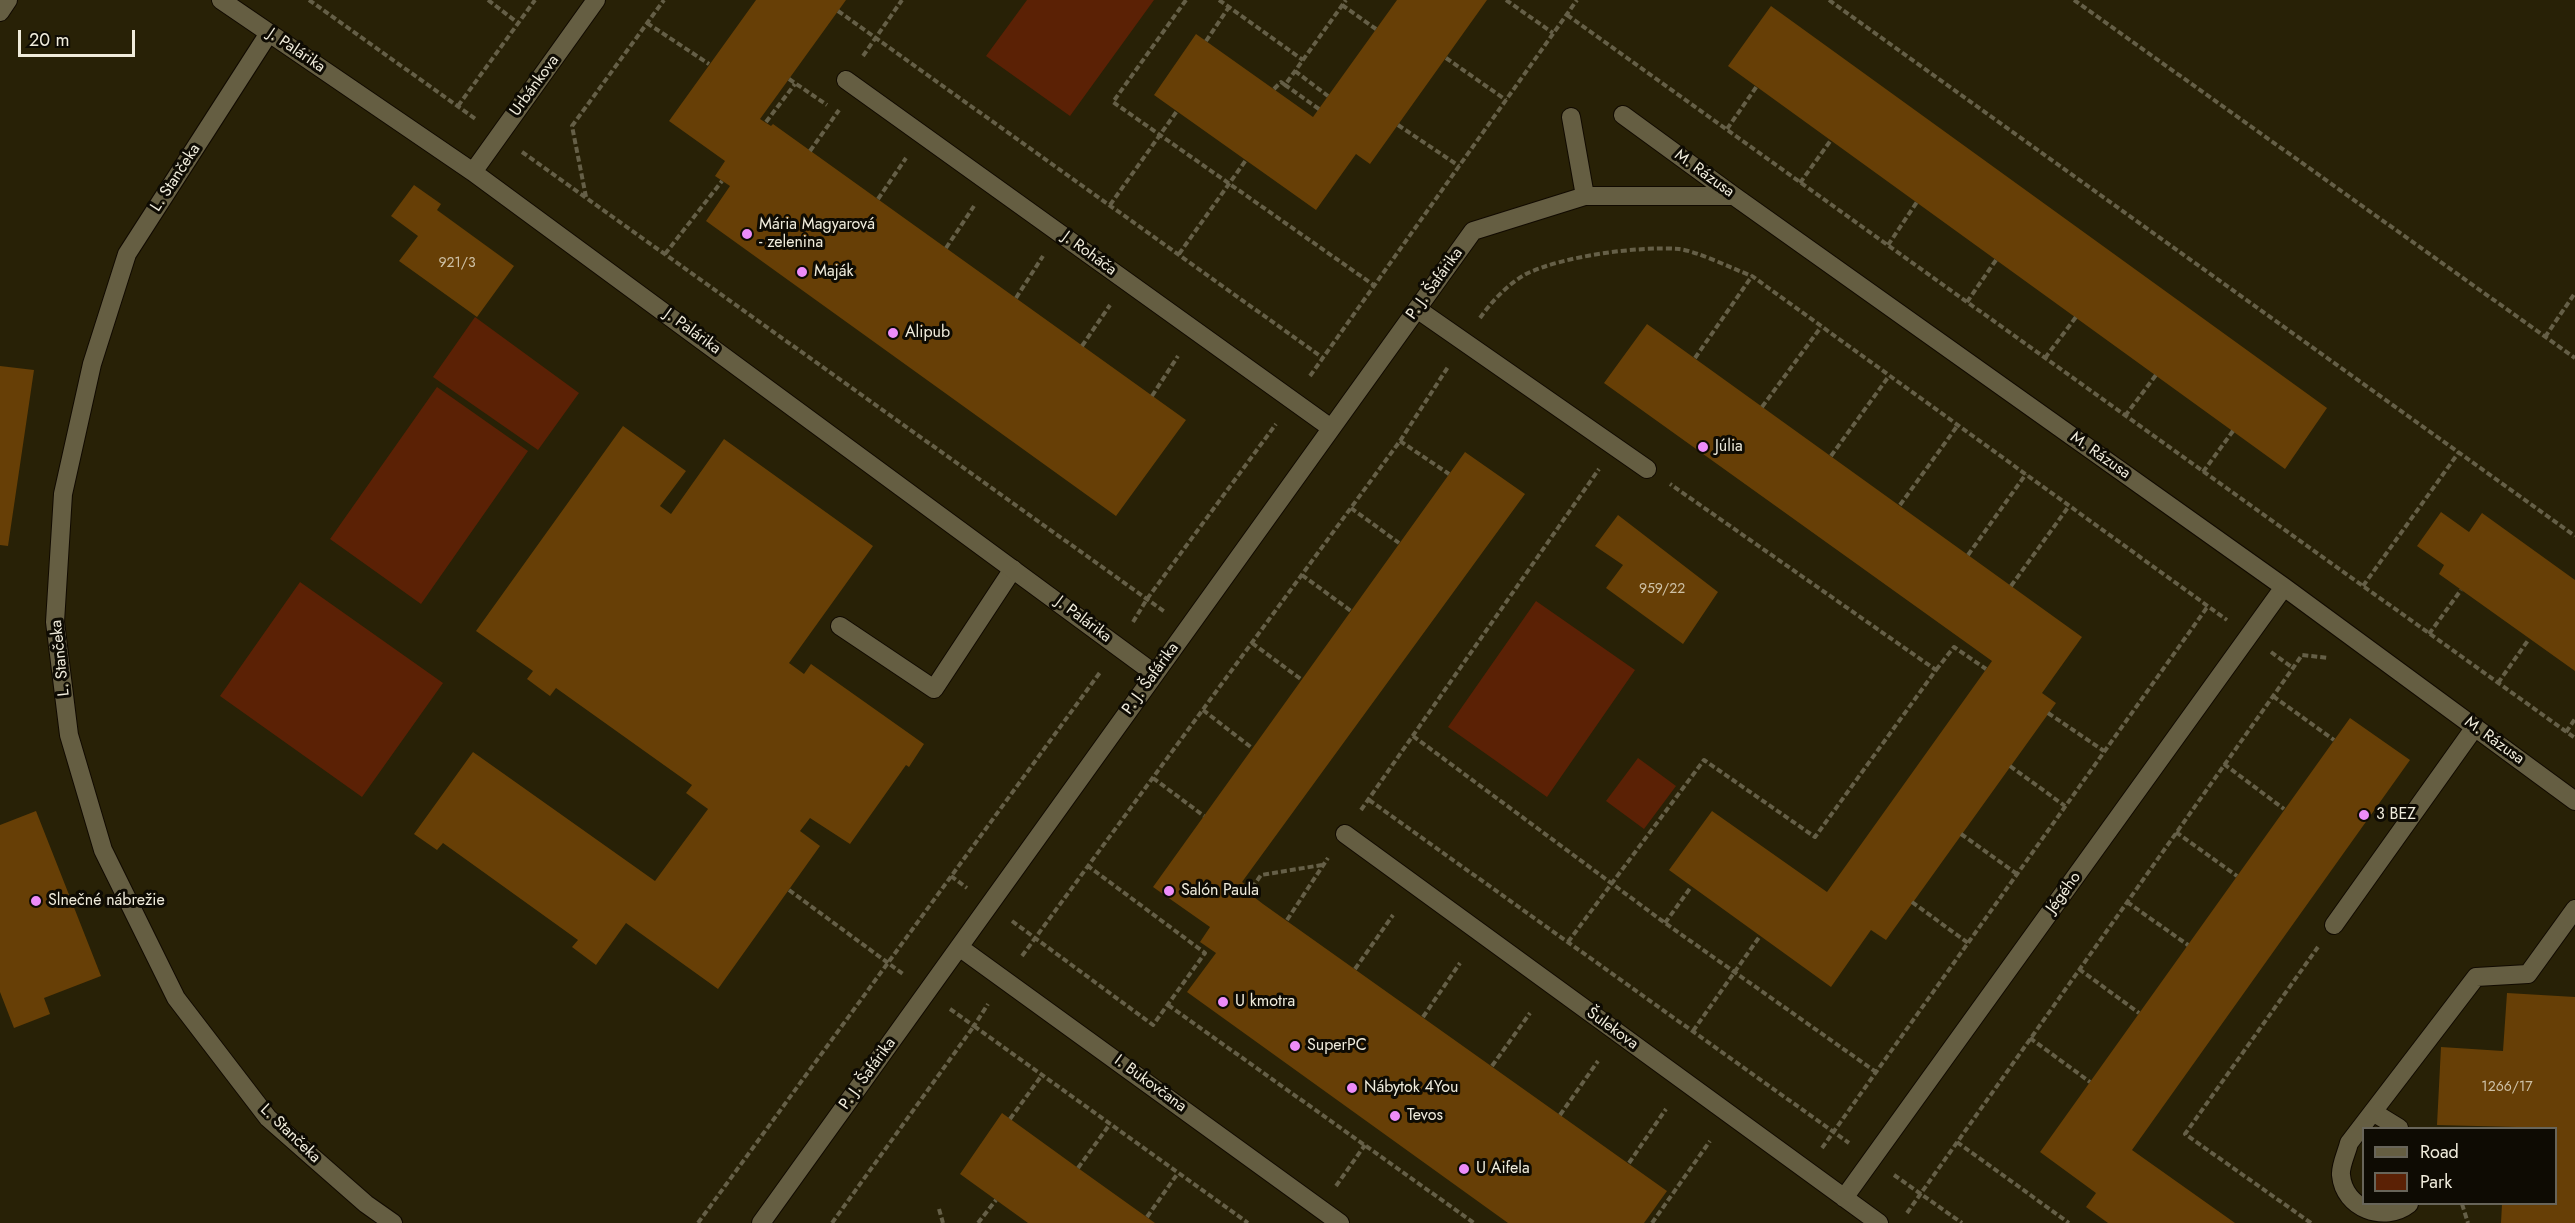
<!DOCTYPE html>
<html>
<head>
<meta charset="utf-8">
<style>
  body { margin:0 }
  #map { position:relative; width:2575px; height:1223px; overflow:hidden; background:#282106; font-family:Jost,sans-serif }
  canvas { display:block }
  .legend { position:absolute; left:2362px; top:1127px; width:195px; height:78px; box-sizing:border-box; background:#0e0b03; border:2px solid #68655a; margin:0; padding:8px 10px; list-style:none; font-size:18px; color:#f0ecdc }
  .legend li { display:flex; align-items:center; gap:12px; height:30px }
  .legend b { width:30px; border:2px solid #68655a }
  .scale { position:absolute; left:18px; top:30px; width:117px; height:27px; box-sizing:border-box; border:3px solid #f0ecdc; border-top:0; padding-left:8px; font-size:18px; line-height:21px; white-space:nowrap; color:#f0ecdc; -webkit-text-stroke:4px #0e0b03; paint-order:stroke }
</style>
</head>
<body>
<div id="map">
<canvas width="2575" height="1223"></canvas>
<ul class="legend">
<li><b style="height:8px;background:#655e42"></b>Road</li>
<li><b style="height:16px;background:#5b2105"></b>Park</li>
</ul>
<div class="scale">20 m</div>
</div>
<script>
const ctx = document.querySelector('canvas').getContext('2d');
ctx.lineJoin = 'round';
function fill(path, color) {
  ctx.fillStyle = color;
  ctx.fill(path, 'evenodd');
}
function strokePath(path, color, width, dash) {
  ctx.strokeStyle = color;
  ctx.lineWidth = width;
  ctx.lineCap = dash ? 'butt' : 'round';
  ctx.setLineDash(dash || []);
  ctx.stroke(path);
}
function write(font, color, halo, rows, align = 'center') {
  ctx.font = font + ' Jost,sans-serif';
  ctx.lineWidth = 6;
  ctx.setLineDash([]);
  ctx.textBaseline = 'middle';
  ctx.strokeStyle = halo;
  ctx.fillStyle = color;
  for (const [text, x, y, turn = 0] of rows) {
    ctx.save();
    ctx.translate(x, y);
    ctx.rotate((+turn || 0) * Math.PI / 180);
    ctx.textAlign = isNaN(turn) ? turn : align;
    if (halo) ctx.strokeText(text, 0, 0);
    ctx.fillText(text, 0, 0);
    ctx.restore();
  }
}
fill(new Path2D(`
  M1027 0H1154L1070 116 986 56Z
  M475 317 579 393 538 450 433 377Z
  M437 387 528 451 421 604 330 539Z
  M300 582 443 683 362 797 220 696Z
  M1536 601 1635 670 1547 797 1448 727Z
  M1638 758 1676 786 1644 829 1606 801Z`), '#5b2105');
fill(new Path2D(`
  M756 0H846L760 119 771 126 773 124 1186 420 1116 516 706 221 730 186 715 176 725 161 669 121Z
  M1397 0H1487L1370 164 1356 154 1316 210 1154 95 1196 34 1313 117Z
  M1771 6 2327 408 2285 469 1728 66Z
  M414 185 441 204 437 210 514 266 477 317 399 261 418 236 391 216Z
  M1647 324 2082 637 2042 693 2056 703 1886 940 1871 930 1831 987 1669 870 1712 811 1827 892 1992 661 1604 383Z
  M0 366 34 370 8 546 0 545Z
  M623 426 686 471 660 506 671 514 724 439 873 546 789 663 804 674 811 664 924 744 909 767 906 765 850 844 810 818 800 831 820 846 718 989 626 923 596 965 572 947 578 940 443 843 437 850 414 834 473 752 655 881 708 809 686 793 692 785 556 688 550 696 527 679 533 671 476 631Z
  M1465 452 1525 494 1242 882 1257 892 1254 897 1263 904 1667 1191 1644 1223H1508L1187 992 1216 953 1200 942 1210 927 1153 887Z
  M2441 512 2469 532 2482 513 2575 580V671L2439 574 2444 565 2417 546Z
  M1618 515 1718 592 1683 644 1606 588 1623 565 1595 546Z
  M2350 718 2410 760 2132 1150 2235 1223H2108L2086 1207 2096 1193 2040 1152Z
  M36 811 101 976 44 998 50 1014 14 1028 0 992V825Z
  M2507 993 2575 997V1223H2501L2502 1204H2556V1128L2437 1125 2441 1047 2503 1051Z
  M1002 1113 1078 1168 1155 1223H1028L960 1174Z`), '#673f06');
const lane = new Path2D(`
  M1417 309 1647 469
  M840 626 934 689 1013 569
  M2334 925 2475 727
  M2373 1112 2399 1128
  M2409 1204C2385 1223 2344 1209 2341 1175 2340 1166 2347 1152 2349 1143L2476 977 2528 974 2575 909`);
const street = new Path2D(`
  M221 0 473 172 1155 674
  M0 12 8 0
  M269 33 127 254 92 364 63 494 55 622 69 735 103 850 176 998 268 1118 366 1204 393 1223
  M846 80 1331 428
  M1623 115 1734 196 2284 587 2575 801
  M1571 117 1585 196
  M473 172 596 0
  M1345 834 1879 1223
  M959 947 1340 1223
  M1844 1198 2284 587
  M761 1223 1473 231 1585 196H1734`);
strokePath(lane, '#110a00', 20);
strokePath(street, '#110a00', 20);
strokePath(new Path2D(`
  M309 0 477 120
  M488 0 518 23
  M1186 0 1113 102 1375 286
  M1219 0 1303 60
  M1506 0 1553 33
  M1829 0 2575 536
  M2074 0 2575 358
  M1342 5 1376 29
  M838 11 1323 358
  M1567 15 2575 738
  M647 23 709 64
  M1206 41 1229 7
  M863 56 902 0
  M1446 58 1506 100
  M1295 71 1328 96
  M789 79 827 105
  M1274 89 1281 82 1285 85
  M458 106 535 0
  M1319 109 1285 85 1346 0
  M766 122 795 84
  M1398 125 1459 166
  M1727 129 1757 86
  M810 151 839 110
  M522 152 1165 612
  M1800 183 1831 140
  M586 197 572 126 664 0
  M878 199 906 158
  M1110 205 1177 111
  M1888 245 1917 202
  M946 248 974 206
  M665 254 722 181
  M1179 254 1246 160
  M1016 298 1043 256
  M1967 302 1996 260
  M1480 318C1492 301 1508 284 1526 274 1563 256 1638 246 1679 249 1697 251 1733 269 1752 276L2227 620
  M2545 337 2575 293
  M1082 346 1110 305
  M1695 358 1752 276
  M2045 358 2076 317
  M1310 376 1577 0
  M1152 396 1178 356
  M1762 407 1821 327
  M2125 416 2156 375
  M1400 441 1449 474
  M1831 456 1889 376
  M2203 472 2233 431
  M1900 505 1958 425
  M1351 508 1399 543
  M1968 555 2026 474
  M1302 575 1351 611
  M2011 586 2069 506
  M2363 586 2459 452
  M1133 622 1147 599 1276 424
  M2429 634 2461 590
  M1252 643 1302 680
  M2271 652 2293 668
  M1936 670 1954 647 1986 669
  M2498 683 2529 639
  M2273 696 2334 740
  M1203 710 1252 748
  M2048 713 2104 751
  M2566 732 2575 719
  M1413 736 1665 923 1876 1072
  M2224 764 2284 809
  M2010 766 2065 806
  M1153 778 1204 816
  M1369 800 1849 1143
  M1361 810 1599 469
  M2176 832 2237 876
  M1961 834 2017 874
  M951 876 967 888
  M1252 888 1261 875 1322 865
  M789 890 903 974
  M1912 902 1968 943
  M2127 902 2188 945
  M1287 920 1328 858
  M1012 921 1153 1025 1205 953 1088 866
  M1665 923 1691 887
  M1568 942 1704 760 1815 837 1936 670 1670 484
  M1022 956 1400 441 1448 367
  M1355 969 1393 915
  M2079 969 2139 1013
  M1168 1005 1474 1223
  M950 1009 974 1026 988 1004
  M1423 1017 1460 963
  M1693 1031 1760 936
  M2030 1038 2090 1082
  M1492 1066 1530 1013
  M1560 1115 1598 1061
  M1010 1119 1042 1075
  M1957 1142 2069 1223
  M1822 1148 2208 606
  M1629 1163 1666 1109
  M1078 1168 1110 1124
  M1894 1175 1962 1223
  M1336 1186 1365 1145
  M2462 1204 2468 1223
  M939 1209 943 1223
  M1907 1213 2293 668 2302 655 2328 658
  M1147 1217 1178 1173
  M698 1223 1101 671
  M832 1223 974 1026 1248 1223
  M978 1223 996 1200
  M1652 1223 1710 1141
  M2311 1223 2185 1134 2318 947`), '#655f47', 4, [6, 3]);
strokePath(lane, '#655e42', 18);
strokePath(street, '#655e42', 18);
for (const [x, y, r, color] of [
  [747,234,6,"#ed8cf9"],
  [802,272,6,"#ed8cf9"],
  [893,333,6,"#ed8cf9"],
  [1703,447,6,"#ed8cf9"],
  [2364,815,6,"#ed8cf9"],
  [1169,891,6,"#ed8cf9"],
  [36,901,6,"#ed8cf9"],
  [1223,1002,6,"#ed8cf9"],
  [1295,1046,6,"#ed8cf9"],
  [1352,1088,6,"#ed8cf9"],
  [1395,1116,6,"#ed8cf9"],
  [1464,1169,6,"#ed8cf9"]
]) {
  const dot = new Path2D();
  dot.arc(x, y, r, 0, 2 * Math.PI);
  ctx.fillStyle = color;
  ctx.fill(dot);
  strokePath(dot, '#0e0b03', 2);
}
write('14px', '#cec1a6', null, [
  ["921/3",457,264],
  ["959/22",1662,590],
  ["1266/17",2507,1088]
]);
write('16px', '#f0ecdc', '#0e0b03', [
  ["J. Palárika",296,51,34],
  ["Urbánkova",535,86,-54],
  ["M. Rázusa",1704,174,36],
  ["L. Stančeka",176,178,-57],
  ["J. Roháča",1089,254,36],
  ["P. J. Šafárika",1435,284,-54],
  ["J. Palárika",692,332,36],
  ["M. Rázusa",2100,456,35],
  ["J. Palárika",1083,620,37],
  ["L. Stančeka",61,658,-96],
  ["P. J. Šafárika",1151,679,-54],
  ["M. Rázusa",2494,741,36],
  ["Jégého",2064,893,-54],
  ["Šulekova",1612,1029,36],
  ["P. J. Šafárika",868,1074,-54],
  ["I. Bukovčana",1150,1084,36],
  ["L. Stančeka",290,1134,44]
]);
write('16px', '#f0ecdc', '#0e0b03', [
  ["Mária Magyarová",759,225],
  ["- zelenina",759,243],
  ["Maják",814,272],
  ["Alipub",905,333],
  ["Júlia",1715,447],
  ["3 BEZ",2376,815],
  ["Salón Paula",1181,891],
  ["Slnečné nábrežie",48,901],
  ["U kmotra",1235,1002],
  ["SuperPC",1307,1046],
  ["Nábytok 4You",1364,1088],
  ["Tevos",1407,1116],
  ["U Aifela",1476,1169]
], 'left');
</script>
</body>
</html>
